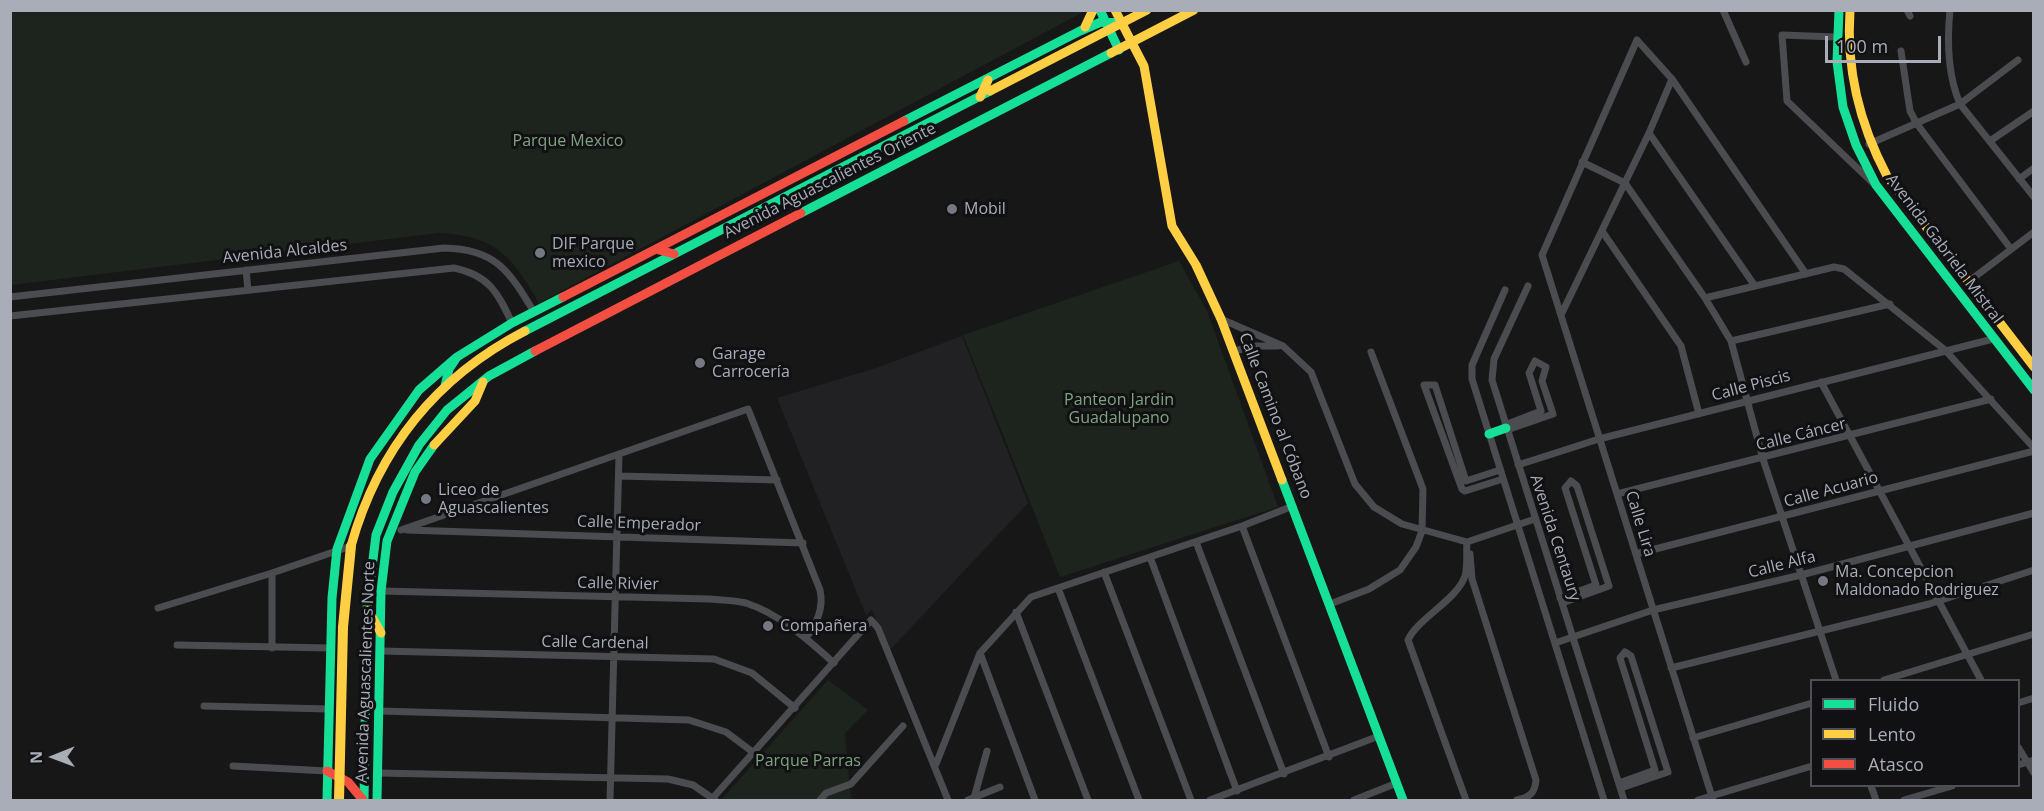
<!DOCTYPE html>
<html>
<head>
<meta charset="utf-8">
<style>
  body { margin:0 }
  #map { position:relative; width:2044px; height:811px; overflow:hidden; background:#171717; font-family:"Open Sans",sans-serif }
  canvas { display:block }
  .frame { position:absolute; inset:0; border:12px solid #a8adb8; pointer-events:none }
  .legend { position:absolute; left:1810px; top:679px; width:210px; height:108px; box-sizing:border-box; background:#111113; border:2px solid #4d4f55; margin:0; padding:8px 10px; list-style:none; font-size:18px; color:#a8adb8 }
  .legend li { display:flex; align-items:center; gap:12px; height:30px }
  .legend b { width:30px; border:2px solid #4d4f55 }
  .north { position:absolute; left:24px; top:727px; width:60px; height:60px; -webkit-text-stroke:4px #111113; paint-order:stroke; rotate:269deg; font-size:16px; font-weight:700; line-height:24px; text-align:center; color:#a8adb8 }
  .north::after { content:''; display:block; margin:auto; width:21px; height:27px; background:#a8adb8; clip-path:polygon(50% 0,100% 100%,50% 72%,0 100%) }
  .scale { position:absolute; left:1825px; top:36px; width:116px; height:27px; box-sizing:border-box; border:3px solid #a8adb8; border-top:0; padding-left:8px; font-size:18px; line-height:21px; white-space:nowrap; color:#a8adb8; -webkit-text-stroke:4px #111113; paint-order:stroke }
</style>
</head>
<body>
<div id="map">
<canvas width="2044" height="811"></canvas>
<div class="frame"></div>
<ul class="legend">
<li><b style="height:8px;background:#16e098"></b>Fluido</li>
<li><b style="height:8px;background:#ffcf43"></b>Lento</li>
<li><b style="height:8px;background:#f24e42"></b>Atasco</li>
</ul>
<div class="north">N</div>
<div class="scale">100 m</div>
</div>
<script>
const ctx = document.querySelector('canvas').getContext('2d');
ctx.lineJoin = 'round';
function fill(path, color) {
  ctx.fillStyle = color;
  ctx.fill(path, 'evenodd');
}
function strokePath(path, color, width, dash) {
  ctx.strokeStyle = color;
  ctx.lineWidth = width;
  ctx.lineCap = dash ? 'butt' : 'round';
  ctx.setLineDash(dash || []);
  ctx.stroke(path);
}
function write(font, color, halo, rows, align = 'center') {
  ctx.font = font + ' "Open Sans",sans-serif';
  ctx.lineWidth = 6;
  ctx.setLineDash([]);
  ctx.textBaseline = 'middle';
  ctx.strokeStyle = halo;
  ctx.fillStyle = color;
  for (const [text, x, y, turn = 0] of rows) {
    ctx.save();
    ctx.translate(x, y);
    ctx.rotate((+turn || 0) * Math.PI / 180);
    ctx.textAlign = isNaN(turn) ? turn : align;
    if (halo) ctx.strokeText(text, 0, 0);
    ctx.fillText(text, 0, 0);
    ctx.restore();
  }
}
fill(new Path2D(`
  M962 336 1028 503 888 652 872 609 866 615 777 398 879 367Z`), '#212123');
fill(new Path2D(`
  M10 11 1085 10V11L539 303C512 256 496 236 439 233L11 285Z
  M1179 261 1207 311 1278 507 1060 577 963 335Z
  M828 680 868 710 845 733 851 800 722 799Z`), '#1d241e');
strokePath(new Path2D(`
  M1723 10 1746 62
  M1907 10 1910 16
  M1950 10C1947 40 1948 76 1960 104L2034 197
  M1836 37 1782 35 1787 101 1874 184
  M1901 51 1910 111 1917 124 2011 249
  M1649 133 1755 286
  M1990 141 2034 111
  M1869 144 1960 104 2018 60
  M1582 162 1625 183 1705 298 1731 341 1763 459 1836 680
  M2019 179 2034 168
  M1602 231 1681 346 1699 414
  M246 270 248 290
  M1968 282 2034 232
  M1528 286 1494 359 1492 380 1624 800
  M1505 290 1472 365V379L1604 800
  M10 297 444 248C496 249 509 271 534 312
  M1705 298 1834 267 1844 269 1945 350 2034 448
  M1561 315 1649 133 1672 79
  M10 316 454 268C489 275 498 293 512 323
  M1221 319 1283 346 1311 372 1355 484 1374 507 1402 524 1467 542 1535 519
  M1731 341 1890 304
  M1234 351 1255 346H1278
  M1821 382 1981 680
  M1505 425 1541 411 1529 373 1535 361 1546 367 1542 381 1553 414 1507 430
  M1518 465 1599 439 1993 339
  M1500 470 1466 481 1435 385H1424L1462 489 1465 491 1503 479
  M619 476 777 480
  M1617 494 1991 399
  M1242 526 1329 757
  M401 530 748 409 820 590C824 608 817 623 806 638
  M407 530 803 543
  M1196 542 1284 774
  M1470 554 1472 579 1536 780C1535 794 1529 797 1517 800
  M1636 554 2034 451
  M1150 557 1237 791
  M1104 572 1191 800
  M1058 588 1139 800
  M381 591 709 599C721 600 735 600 746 603 780 614 808 640 834 663
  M1560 598 1596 585 1565 488 1571 481 1577 486 1609 586 1562 603
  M1330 604 1369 589 1400 570 1416 547 1422 531 1423 489 1371 352
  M158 608 272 573 351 546
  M1016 612 1088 800
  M1555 643 1653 610 1801 575 2034 513
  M177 645 330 648
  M272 648V573
  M381 651 714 659 752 673 795 708
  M980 653 1035 800
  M1671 668 1929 604 2034 570
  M1884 680 2034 634
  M2018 703 2034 698
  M204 706 329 709
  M380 711 689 720 726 732 754 753
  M1693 738 1812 703
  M2018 747 2034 773
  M936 764 980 653 1031 597 1242 526 1293 506
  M2018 765 2034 760
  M233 766 327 771
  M378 773 668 779 693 785 715 800
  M1619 783 1655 770 1620 658 1625 652 1631 656 1668 772 1621 788
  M1871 786 1876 800
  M974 798 987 751
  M610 800 619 454
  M711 800 871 620 878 628 948 800
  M820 800 826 793 851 784 903 726
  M968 800 1000 787
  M1210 800 1379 736
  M1354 800 1397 783
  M1466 800 1408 640C1418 618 1457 600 1465 576 1468 566 1466 552 1467 542
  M1698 800 1812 766
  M1713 800 1542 255 1637 40 1672 79 1806 274
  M1904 800 1952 786`), '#4b4c50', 7);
strokePath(new Path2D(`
  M1100 10 1119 50
  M1839 10 1837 62 1843 107 1856 145 1876 185 2034 390
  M904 121 1080 31 1101 22 1122 23
  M801 213 1111 53
  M525 331 990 91
  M445 386 449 369 457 357
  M1489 434 1506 428
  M1282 480 1403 800
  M327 800 332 598 337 549 370 459 419 390 457 357 512 323 563 297
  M364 800 367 608 376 535 393 492 419 445 447 410 489 376 535 351
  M377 800 381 591 387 541 415 472 434 445`), '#16e098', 9);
strokePath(new Path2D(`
  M1115 10 1144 66 1172 226 1196 265 1221 319 1282 480
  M1850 10C1846 70 1859 123 1887 176L2034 367
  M1085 27 1093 10
  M1111 53 1194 10
  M990 91 1147 10
  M980 97 988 80
  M434 445 475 401 483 382
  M351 546C378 450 436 377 525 331
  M368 610 381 633`), '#ffcf43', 9);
strokePath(new Path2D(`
  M659 250 674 254
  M563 297 904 121
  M535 351 801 213
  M327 771 348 782 363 800`), '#f24e42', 9);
strokePath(new Path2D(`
  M339 800 343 627 351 546`), '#ffcf43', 10);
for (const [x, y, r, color] of [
  [952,209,6,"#757880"],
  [540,253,6,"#757880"],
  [700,363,6,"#757880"],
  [426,499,6,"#757880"],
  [1823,581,6,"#757880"],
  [768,626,6,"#757880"]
]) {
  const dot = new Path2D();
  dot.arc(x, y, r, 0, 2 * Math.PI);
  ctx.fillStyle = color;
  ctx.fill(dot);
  strokePath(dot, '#111113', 2);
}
write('16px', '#7fa381', '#111113', [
  ["Parque Mexico",568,141],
  ["Panteon Jardin",1119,400],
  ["Guadalupano",1119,418],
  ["Parque Parras",808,761]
]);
write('16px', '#a8adb8', '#111113', [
  ["Avenida Aguascalientes Oriente",830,181,-27],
  ["Avenida Gabriela Mistral",1944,249,53],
  ["Avenida Alcaldes",285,252,-6],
  ["Calle Piscis",1751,386,-15],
  ["Calle Camino al Cóbano",1275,416,69],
  ["Calle Cáncer",1801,435,-14],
  ["Calle Acuario",1831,490,-15],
  ["Calle Emperador",639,524,2],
  ["Calle Lira",1640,524,73],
  ["Avenida Centaury",1555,538,72],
  ["Calle Alfa",1782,565,-14],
  ["Calle Rivier",618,584,1],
  ["Calle Cardenal",595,643,1],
  ["Avenida Aguascalientes Norte",366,672,-88]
]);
write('16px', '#a8adb8', '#111113', [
  ["Mobil",964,209],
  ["DIF Parque",552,244],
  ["mexico",552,262],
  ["Garage",712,354],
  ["Carrocería",712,372],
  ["Liceo de",438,490],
  ["Aguascalientes",438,508],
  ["Ma. Concepcion",1835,572],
  ["Maldonado Rodriguez",1835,590],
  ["Compañera",780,626]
], 'left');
</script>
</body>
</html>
